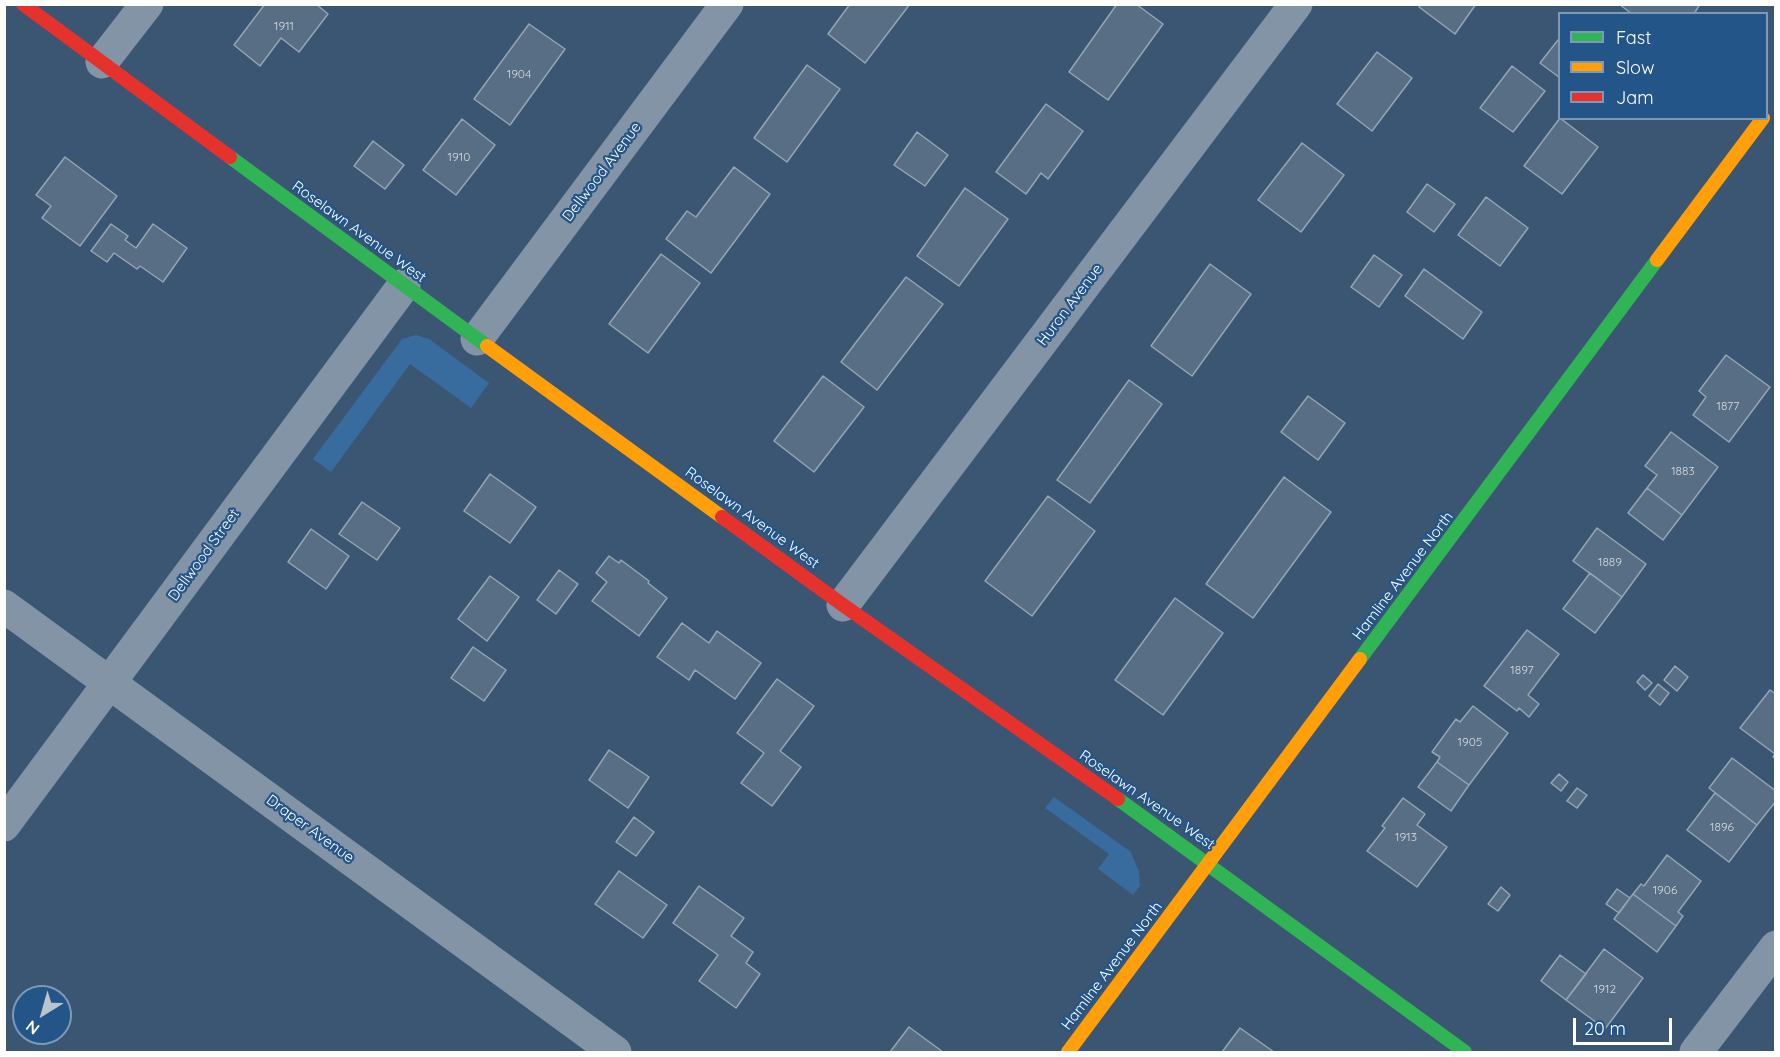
<!DOCTYPE html>
<html>
<head>
<meta charset="utf-8">
<style>
  body { margin:0 }
  #map { position:relative; width:1780px; height:1057px; overflow:hidden; background:#3b5672; font-family:Quicksand,sans-serif }
  canvas { display:block }
  .frame { position:absolute; inset:0; border:6px solid #fff; pointer-events:none }
  .legend { position:absolute; left:1558px; top:12px; width:210px; height:108px; box-sizing:border-box; background:#245588; border:2px solid #7c99b8; margin:0; padding:8px 10px; list-style:none; font-size:18px; color:#fff }
  .legend li { display:flex; align-items:center; gap:12px; height:30px }
  .legend b { width:30px; border:2px solid #7c99b8 }
  .north { position:absolute; left:12px; top:985px; width:60px; height:60px; box-sizing:border-box; background:#245588; border:2px solid #7c99b8; border-radius:50%; rotate:217deg; font-size:16px; font-weight:700; line-height:24px; text-align:center; color:#fff }
  .north::after { content:''; display:block; margin:auto; width:21px; height:27px; background:#bac4ce; clip-path:polygon(50% 0,100% 100%,50% 72%,0 100%) }
  .scale { position:absolute; left:1573px; top:1018px; width:99px; height:27px; box-sizing:border-box; border:3px solid #fff; border-top:0; padding-left:8px; font-size:18px; line-height:21px; white-space:nowrap; color:#fff; -webkit-text-stroke:4px #245588; paint-order:stroke }
</style>
</head>
<body>
<div id="map">
<canvas width="1780" height="1057"></canvas>
<div class="frame"></div>
<ul class="legend">
<li><b style="height:8px;background:#30b455"></b>Fast</li>
<li><b style="height:8px;background:#ff9f0a"></b>Slow</li>
<li><b style="height:8px;background:#e5322d"></b>Jam</li>
</ul>
<div class="north">N</div>
<div class="scale">20 m</div>
</div>
<script>
const ctx = document.querySelector('canvas').getContext('2d');
ctx.lineJoin = 'round';
function fill(path, color) {
  ctx.fillStyle = color;
  ctx.fill(path, 'evenodd');
}
function strokePath(path, color, width, dash) {
  ctx.strokeStyle = color;
  ctx.lineWidth = width;
  ctx.lineCap = dash ? 'butt' : 'round';
  ctx.setLineDash(dash || []);
  ctx.stroke(path);
}
function write(font, color, halo, rows, align = 'center') {
  ctx.font = font + ' Quicksand,sans-serif';
  ctx.lineWidth = 4.5;
  ctx.setLineDash([]);
  ctx.textBaseline = 'middle';
  ctx.strokeStyle = halo;
  ctx.fillStyle = color;
  for (const [text, x, y, turn = 0] of rows) {
    ctx.save();
    ctx.translate(x, y);
    ctx.rotate((+turn || 0) * Math.PI / 180);
    ctx.textAlign = isNaN(turn) ? turn : align;
    if (halo) ctx.strokeText(text, 0, 0);
    ctx.fillText(text, 0, 0);
    ctx.restore();
  }
}
fill(new Path2D(`
  M416 335 429 339 489 383 471 408 410 364 331 472 313 459 402 339Z
  M1054 797 1131 852 1139 872 1140 886 1133 895 1098 869 1109 854 1045 808Z`), '#386c9e');
const building = new Path2D(`
  M265 4H316L328 14 299 52 281 38 260 66 234 45Z
  M850 4H910L865 63 828 34Z
  M1117 4H1136L1163 24 1108 100 1069 72Z
  M1421 4H1476L1455 34 1419 7Z
  M1619 4H1700L1694 14H1632Z
  M529 24 565 49 510 125 474 99Z
  M1558 40 1560 42V78L1540 63Z
  M1377 52 1412 78 1372 131 1337 104Z
  M807 65 840 89 787 162 754 138Z
  M1512 66 1545 91 1513 132 1480 108Z
  M1046 104 1083 131 1048 179 1041 173 1026 194 996 172Z
  M1560 118 1598 147 1562 194 1524 166Z
  M462 119 495 145 456 195 423 170Z
  M917 132 948 155 925 186 894 165Z
  M373 141 404 165 385 189 354 166Z
  M1302 143 1344 175 1301 232 1258 200Z
  M65 157 117 196 80 246 42 218 51 206 36 195Z
  M734 167 770 194 711 273 666 239 687 211 696 217Z
  M1427 184 1455 204 1434 232 1407 212Z
  M965 188 1008 219 959 286 917 256Z
  M1486 197 1528 228 1500 266 1458 235Z
  M111 224 128 236 125 240 136 248 153 224 187 248 163 282 140 266 137 269 114 253 107 262 91 251Z
  M661 254 700 283 648 353 609 324Z
  M1374 255 1402 275 1379 307 1351 287Z
  M1210 264 1251 294 1192 376 1151 346Z
  M1424 269 1482 312 1463 339 1405 296Z
  M906 277 943 304 877 390 841 362Z
  M1726 355 1770 387 1729 442 1693 415 1706 397 1699 391Z
  M823 376 864 407 814 472 774 441Z
  M1129 380 1162 404 1090 503 1057 480Z
  M1308 396 1345 423 1318 460 1281 432Z
  M1671 432 1718 467 1682 515 1647 488 1657 475 1645 466Z
  M490 474 536 507 510 543 464 511Z
  M1284 477 1331 512 1253 618 1206 584Z
  M1647 488 1682 515 1663 540 1628 513Z
  M1048 496 1095 531 1032 616 985 581Z
  M362 502 400 528 377 560 339 534Z
  M1597 528 1646 564 1622 597 1573 561Z
  M311 529 349 556 326 589 288 562Z
  M609 556 619 563 621 560 649 581 648 583 667 598 639 636 592 601 607 582 596 573Z
  M559 570 578 584 556 614 537 600Z
  M1590 573 1622 597 1595 633 1563 609Z
  M490 576 519 597 487 641 458 619Z
  M1175 598 1223 633 1163 715 1115 680Z
  M682 623 709 643 717 631 761 663 735 699 695 670 689 680 657 657Z
  M1527 630 1559 654 1528 695 1539 704 1529 717 1519 708 1517 711 1484 686Z
  M473 647 506 670 484 701 451 678Z
  M1675 666 1688 677 1677 691 1664 680Z
  M1643 675 1652 683 1645 690 1637 682Z
  M777 679 814 706 780 751 801 767 772 806 741 783 764 753 737 733Z
  M1658 684 1669 693 1660 705 1649 696Z
  M1770 690 1776 694V759L1773 757 1775 754 1740 728Z
  M1473 706 1508 733 1469 785 1437 762 1440 757 1432 752 1456 719 1460 722Z
  M609 750 649 777 628 808 589 780Z
  M1732 758 1776 791V801L1757 825 1709 788Z
  M1437 762 1469 785 1451 811 1418 787Z
  M1559 774 1568 782 1561 791 1551 783Z
  M1577 788 1587 795 1577 808 1567 801Z
  M1715 793 1757 825 1729 862 1687 830Z
  M1403 798 1425 814 1417 825 1447 847 1417 887 1367 851 1385 828 1382 826Z
  M634 817 654 832 636 856 616 842Z
  M1667 855 1701 881 1678 912 1683 916 1676 926 1633 894 1641 884 1644 886Z
  M619 871 667 905 643 938 595 904Z
  M699 886 744 918 731 936 753 952 746 963 760 974 736 1008 699 981 718 955 673 923Z
  M1501 887 1510 895 1498 911 1488 904Z
  M1617 889 1630 898 1619 913 1606 904Z
  M1633 894 1676 926 1657 952 1614 919Z
  M1604 949 1643 978 1605 1029 1566 1000Z
  M1560 955 1586 974 1566 1000 1541 981Z
  M909 1027 943 1052H890Z
  M1240 1028 1274 1052H1222Z`);
fill(building, '#586e84');
strokePath(building, '#95a5b5', 1.5);
strokePath(new Path2D(`
  M102 62 147 4
  M477 339 727 4
  M843 605 1296 4
  M4 606 615 1052
  M4 825 404 285
  M1696 1052 1776 947`), '#8294a6', 33);
strokePath(new Path2D(`
  M230 157 487 346
  M1360 659 1657 260
  M1118 799 1465 1052`), '#30b455', 14);
strokePath(new Path2D(`
  M1657 260 1763 118
  M487 346 722 517
  M1068 1052 1360 659`), '#ff9f0a', 14);
strokePath(new Path2D(`
  M23 4 230 157
  M722 517 843 605 1118 799`), '#e5322d', 14);
write('12px', '#d5dbe0', null, [
  ["1911",284,26],
  ["1904",519,74],
  ["1910",459,157],
  ["1877",1728,406],
  ["1883",1683,471],
  ["1889",1610,562],
  ["1897",1522,670],
  ["1905",1470,742],
  ["1896",1722,827],
  ["1913",1406,837],
  ["1906",1665,890],
  ["1912",1605,989]
]);
write('15px', '#fff', '#245588', [
  ["Dellwood Avenue",602,172,-53],
  ["Roselawn Avenue West",359,232,36],
  ["Huron Avenue",1070,305,-53],
  ["Roselawn Avenue West",752,518,36],
  ["Dellwood Street",204,555,-54],
  ["Hamline Avenue North",1403,576,-53],
  ["Roselawn Avenue West",1147,800,35],
  ["Draper Avenue",310,829,36],
  ["Hamline Avenue North",1112,966,-53]
]);
</script>
</body>
</html>
